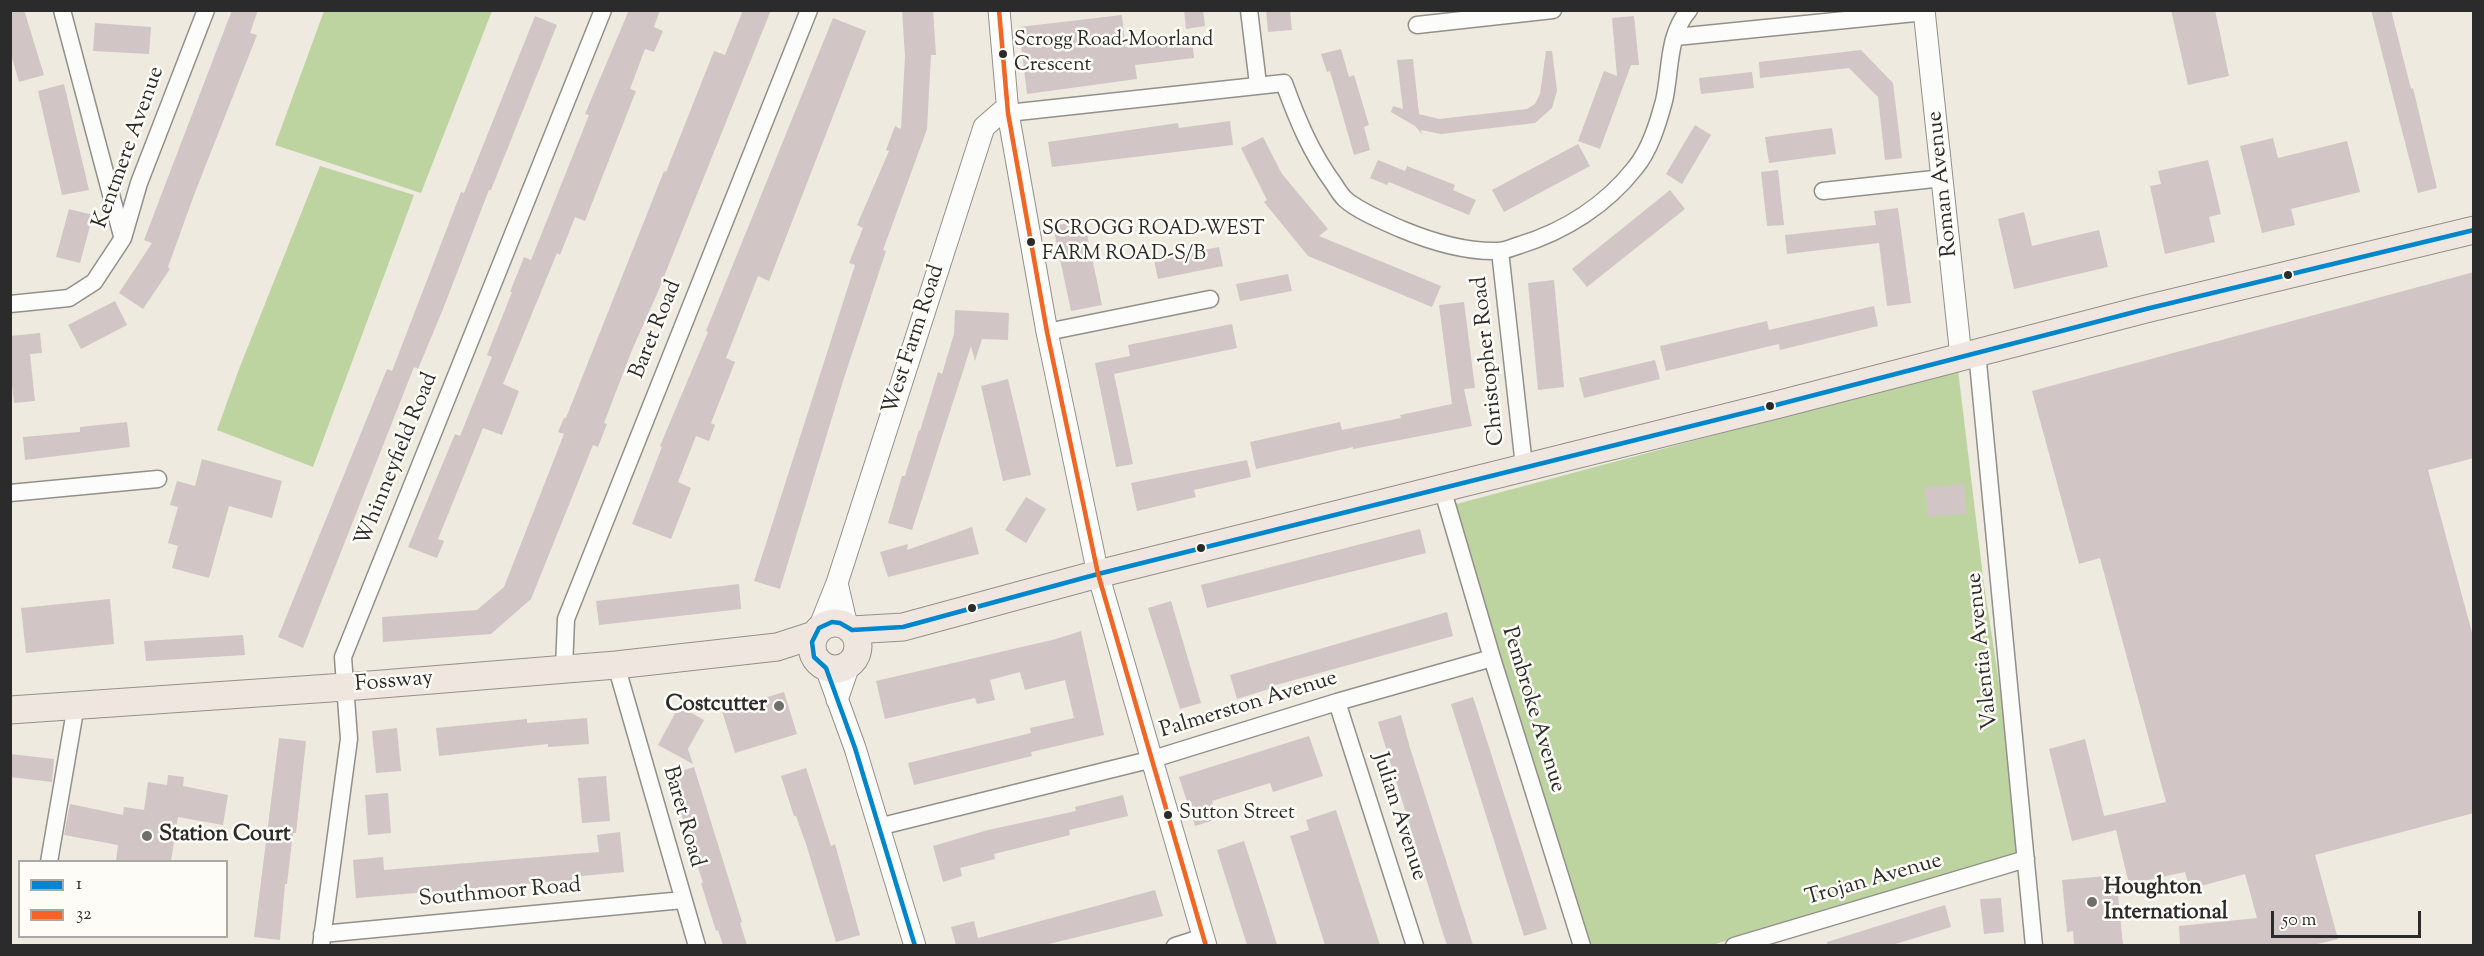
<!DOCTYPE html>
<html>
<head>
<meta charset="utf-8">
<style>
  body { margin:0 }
  #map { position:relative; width:2484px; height:956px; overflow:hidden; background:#eeeadf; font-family:"Sorts Mill Goudy",serif }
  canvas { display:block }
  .frame { position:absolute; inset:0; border:12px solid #2b2b2b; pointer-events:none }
  .legend { position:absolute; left:18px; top:860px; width:210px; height:78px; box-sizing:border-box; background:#fdfcf7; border:2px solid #a9a8a5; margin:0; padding:8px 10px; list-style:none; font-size:18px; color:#2b2b2b }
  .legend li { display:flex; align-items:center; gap:12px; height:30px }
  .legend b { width:30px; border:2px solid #a9a8a5 }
  .scale { position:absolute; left:2271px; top:911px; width:150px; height:27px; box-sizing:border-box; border:3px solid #2b2b2b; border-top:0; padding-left:8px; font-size:18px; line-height:21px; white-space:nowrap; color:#2b2b2b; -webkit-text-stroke:4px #fdfcf7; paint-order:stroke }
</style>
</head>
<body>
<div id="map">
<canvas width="2484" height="956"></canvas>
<div class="frame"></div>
<ul class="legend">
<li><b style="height:8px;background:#0086cd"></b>1</li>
<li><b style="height:8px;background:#f26522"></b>32</li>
</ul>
<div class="scale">50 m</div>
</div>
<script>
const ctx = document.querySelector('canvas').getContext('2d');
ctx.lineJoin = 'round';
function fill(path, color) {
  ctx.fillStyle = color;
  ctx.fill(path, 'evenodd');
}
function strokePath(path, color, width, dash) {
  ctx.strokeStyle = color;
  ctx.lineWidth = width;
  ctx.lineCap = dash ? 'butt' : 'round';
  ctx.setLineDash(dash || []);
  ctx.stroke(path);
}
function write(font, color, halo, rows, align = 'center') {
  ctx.font = font + ' "Sorts Mill Goudy",serif';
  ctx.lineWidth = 5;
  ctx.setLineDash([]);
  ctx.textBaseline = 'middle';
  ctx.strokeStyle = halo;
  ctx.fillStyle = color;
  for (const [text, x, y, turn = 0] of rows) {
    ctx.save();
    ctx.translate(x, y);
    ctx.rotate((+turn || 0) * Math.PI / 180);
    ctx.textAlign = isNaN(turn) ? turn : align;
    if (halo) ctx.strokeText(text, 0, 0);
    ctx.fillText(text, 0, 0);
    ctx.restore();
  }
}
fill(new Path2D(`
  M324 11H492L421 193 275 145Z
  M320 166 414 195 313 467 217 430 239 369Z
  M1958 370 1984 585 2025 852 1712 945H1588L1449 506Z`), '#bdd4a1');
fill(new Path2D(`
  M10 10H24L44 75 19 82 10 51Z
  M232 10H258L250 33 257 35 194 195 168 267 170 269 143 309 119 293 152 243 144 240Z
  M629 10H660L654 27 663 31 654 52 645 49 630 89 636 91 585 221 575 217 560 255 557 253 503 384 519 391 502 435 483 428 438 539 444 541 437 558 408 547 455 434 460 436 492 357 487 355 512 292H510L524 257 531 260 589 115 585 114Z
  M743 10H771L657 294 632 350 604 423 607 424 598 447 593 445 531 599 491 634 383 642 382 617 477 610 504 587 564 434 558 432 564 418H566L664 171 666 172 714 51 725 55Z
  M902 10H933L936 55H931L927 129 883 250 886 251 844 378 780 589 754 581 855 265 849 263 863 228 857 225 889 151 886 150 895 126 901 129 905 57Z
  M1184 10H1203L1205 26 1186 29Z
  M1266 10H1290L1292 30 1268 32Z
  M2171 10H2215L2229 76 2188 85Z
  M2371 10H2391L2411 89 2413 88 2437 188 2418 193Z
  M1122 15 1125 47 1192 39 1194 58 1135 65 1137 79 1027 94 1019 27Z
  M535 16 557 25 491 190H489L443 309 418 369 414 367 303 648 278 637 387 369 392 371 461 192 464 193Z
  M1634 16 1639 65H1631L1600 149 1578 141 1604 71 1617 76 1612 18Z
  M833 18 866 31 769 281 758 276 726 358 735 362 711 423 715 425 709 441 696 436 678 482 691 488 671 539 632 524 662 447 660 446 708 332 706 331Z
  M95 23 151 27 149 54 93 51Z
  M1341 49 1349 77 1354 75 1369 125 1364 127 1370 150 1354 155 1330 71 1327 72 1321 54Z
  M1861 50 1893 83 1902 158 1885 160 1878 97 1849 68 1760 78 1759 62Z
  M1546 51H1552L1557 91 1552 108 1535 123 1441 134 1421 130 1422 134 1415 126 1391 112 1393 106 1403 109 1397 60 1413 59 1419 114 1439 119 1527 109 1535 104 1540 94Z
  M1752 72 1754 88 1701 94 1699 78Z
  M64 84 89 190 62 195 38 91Z
  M1230 121 1233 145 1052 167 1048 142 1178 123 1179 128Z
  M1695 125 1711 135 1682 184 1666 174Z
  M1832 128 1836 154 1769 163 1765 137Z
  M1263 137 1282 174 1328 229 1319 236 1441 286 1432 307 1308 256 1264 202 1267 200 1241 148Z
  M2273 138 2278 158 2347 141 2360 192 2291 209 2295 225 2262 233 2240 146Z
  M1578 144 1590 166 1504 212 1492 190Z
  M1378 160 1405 171 1407 166 1455 185 1453 190 1476 200 1469 215 1389 182 1387 185 1370 178Z
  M2208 160 2221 214 2209 217 2215 242 2165 254 2150 186 2161 184 2158 171Z
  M1778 170 1784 225 1767 226 1761 172Z
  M1670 190 1685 209 1587 287 1572 269Z
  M1898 208 1911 303 1887 306 1879 243 1787 254 1785 235 1876 225 1874 211Z
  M69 209 93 215 80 263 56 257Z
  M2024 212 2032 246 2099 230 2108 267 2014 289 1998 219Z
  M1084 220 1102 305 1071 311 1053 226Z
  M1219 247 1223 266 1158 279 1154 260Z
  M2474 272V458L2428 470 2474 640V813L2315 855 2338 939 2313 945H2180L2179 926 2257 918 2245 874 2190 889 2185 872 2129 884 2116 830 2072 841 2049 749 2085 739 2104 816 2166 802 2100 558 2079 564 2032 391Z
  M1288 274 1292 291 1240 301 1236 284Z
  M1554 280 1564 387 1538 390 1528 283Z
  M115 301 127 325 81 349 68 325Z
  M1464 302 1475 388 1464 389 1472 426 1353 449V447L1256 469 1250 442 1340 422 1342 430 1401 418 1400 415 1452 404 1439 305Z
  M1874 306 1878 326 1780 350 1779 344 1666 371 1660 346 1767 321 1769 330Z
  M955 310 1009 313 1008 340 982 339 975 361 971 346 912 530 888 523 902 476H905L919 430 920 431 938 372 942 374 954 334Z
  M1232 324 1237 348 1114 374 1133 464 1116 467 1095 363 1130 356 1128 345Z
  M40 333 42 353 30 354 35 401 14 403 10 367V336Z
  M1655 360 1660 379 1584 398 1579 378Z
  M1008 379 1031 475 1003 481 981 386Z
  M127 422 130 447 25 460 23 437 80 432V427Z
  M202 459 282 481 272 518 229 506 209 578 172 568 178 546 168 543 178 507 170 505 177 481 195 486Z
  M1247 460 1251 477 1194 490 1196 497 1137 511 1131 483Z
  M1964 484 1967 514 1928 517 1925 487Z
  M1026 497 1046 509 1026 543 1005 530Z
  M972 527 979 554 888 577 880 552 908 544 907 550Z
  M1420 529 1426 553 1207 608 1201 585Z
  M739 584 741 609 599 625 596 601Z
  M110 599 114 644 26 653 21 608Z
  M1171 601 1201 703 1180 709 1148 608Z
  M1447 612 1453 636 1269 687V689L1237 699 1230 675Z
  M1081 631 1104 735 1031 752 1032 756 914 785 908 763 1031 733 1030 728 1074 718 1065 680 1025 690 1020 672 990 680 995 700 977 704 975 698 885 719 876 681 1056 639Z
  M243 635 245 655 146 661 144 641Z
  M784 692 797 734 735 753 722 711Z
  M1473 697 1547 929 1524 936 1451 704Z
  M679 706 704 720 688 749 693 764 658 745Z
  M1401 715 1410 748 1473 945H1447L1441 927 1378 722Z
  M587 718 589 744 548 747V744L439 756 436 728 527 719V723Z
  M397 728 401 771 376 773 372 731Z
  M1309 736 1323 776 1273 792 1270 783 1212 801 1218 819 1195 826 1179 777Z
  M279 738 306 741 296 833H293L287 884H285L280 940 254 937Z
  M10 754 54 759 52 782 10 777Z
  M694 767 742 922 740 923 747 945H723L718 930 716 931 701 883H703L669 775Z
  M806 768 831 846 835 844 860 935 836 942 806 844 796 816H794L781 776Z
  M168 775 184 777 183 786 228 795 223 825 178 817 171 861H116L118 845 64 835 70 804 123 815 124 807 144 810 148 782 167 785Z
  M606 776 610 821 582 823 578 778Z
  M388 793 391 833 368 835 365 795Z
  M1123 795 1128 816 1069 830 1070 835 994 854 995 859 960 868 962 876 943 882 933 846 988 830 1076 811 1075 807Z
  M1336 810 1380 945H1325L1290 836 1309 830 1306 820Z
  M620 832 624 872 572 877V880L356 898 353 860 383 857 384 870 599 852 597 835Z
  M1244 841 1266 909 1277 945H1247L1217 850Z
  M2116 875 2123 945H2074L2073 931 2067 932 2062 880Z
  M1155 890 1163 916 1045 945H956L951 927 974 921 978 938Z
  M2001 898 2004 932 1984 934 1980 899Z
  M1945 905 1951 927 1892 945H1827V942Z`), '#d1c5c6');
const minor = new Path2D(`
  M62 10 122 236
  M1249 10 1258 84
  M1417 25 1553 10
  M1676 37 1925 12
  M1008 113 1284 83C1297 119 1311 153 1334 184 1337 189 1341 195 1345 199 1358 211 1385 222 1401 229 1432 242 1464 252 1498 251 1505 251 1513 247 1520 245 1565 231 1606 205 1635 168 1650 150 1658 123 1664 101 1671 71 1667 35 1689 10
  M1823 191 1943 178
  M1500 251 1524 466
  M10 304 69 298 94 282 123 238 139 183 206 10
  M1047 332 1210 299
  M1977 352 2034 946
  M1442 488 1492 658 1582 946
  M10 493 158 479
  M616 665 697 946
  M564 669 566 619 809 10
  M1337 702 1415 946
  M878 827 1153 759 1337 702 1492 658
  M49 862 76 705
  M322 934 683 900
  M321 946 349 739 343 657 603 10
  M1175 946 1203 937
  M1734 946 2026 859`);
const tertiary = new Path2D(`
  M999 10 1008 113 1047 332 1098 574 1206 946
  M1924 10 1961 357
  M837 583 847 626
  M819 628 837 583 984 127 1007 107
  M826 668 855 748 915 946
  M837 700 849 665`);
const primary = new Path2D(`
  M812 646a23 23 0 1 1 46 0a23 23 0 1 1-46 0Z
  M852 630 903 627 1098 574 1780 404 2146 309 2474 230
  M10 710 345 687 616 665 777 647 814 635`);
strokePath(minor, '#93908b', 19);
strokePath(tertiary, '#93908b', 23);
strokePath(primary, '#93908b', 29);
strokePath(minor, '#fcfcfa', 16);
strokePath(tertiary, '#fcfcfa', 21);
strokePath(primary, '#efe7df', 27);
strokePath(new Path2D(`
  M915 946 855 748 826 668 814 657 812 642 819 628 832 622 840 623 852 630 903 627 1098 574 1780 404 2146 309 2474 230`), '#0086cd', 4.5);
strokePath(new Path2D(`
  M999 10 1008 113 1047 332 1098 574 1206 946`), '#f26522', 4.5);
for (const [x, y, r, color] of [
  [1003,54,5,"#2b2b2b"],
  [1031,242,5,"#2b2b2b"],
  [2288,275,5,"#2b2b2b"],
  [1770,406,5,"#2b2b2b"],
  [1201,548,5,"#2b2b2b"],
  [972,608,5,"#2b2b2b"],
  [779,706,6,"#6f6e6a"],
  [1168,815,5,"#2b2b2b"],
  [147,836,6,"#6f6e6a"],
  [2092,902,6,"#6f6e6a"]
]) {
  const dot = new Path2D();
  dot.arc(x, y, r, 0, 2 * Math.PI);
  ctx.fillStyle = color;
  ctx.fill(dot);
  strokePath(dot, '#fdfcf7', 2);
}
write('20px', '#2b2b2b', '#fdfcf7', [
  ["Scrogg Road-Moorland",1014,42],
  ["Crescent",1014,67],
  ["SCROGG ROAD-WEST",1042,231],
  ["FARM ROAD-S/B",1042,256],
  ["Sutton Street",1179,815]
], 'left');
write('22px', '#2b2b2b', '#fdfcf7', [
  ["Kentmere Avenue",130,148,-70],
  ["Roman Avenue",1944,184,-96],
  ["Baret Road",657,330,-68],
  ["West Farm Road",915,340,-72],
  ["Christopher Road",1490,361,-96],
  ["Whinneyfield Road",398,460,-68],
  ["Valentia Avenue",1984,651,-96],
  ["Fossway",394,683,-5],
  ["Palmerston Avenue",1249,706,-17],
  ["Pembroke Avenue",1532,710,73],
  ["Baret Road",682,817,74],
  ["Julian Avenue",1398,817,72],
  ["Trojan Avenue",1874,881,-16],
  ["Southmoor Road",500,894,-5]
]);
write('bold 22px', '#2b2b2b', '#fdfcf7', [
  ["Costcutter",767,706,"right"],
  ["Station Court",159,836],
  ["Houghton",2104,889],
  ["International",2104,914]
], 'left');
</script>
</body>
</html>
